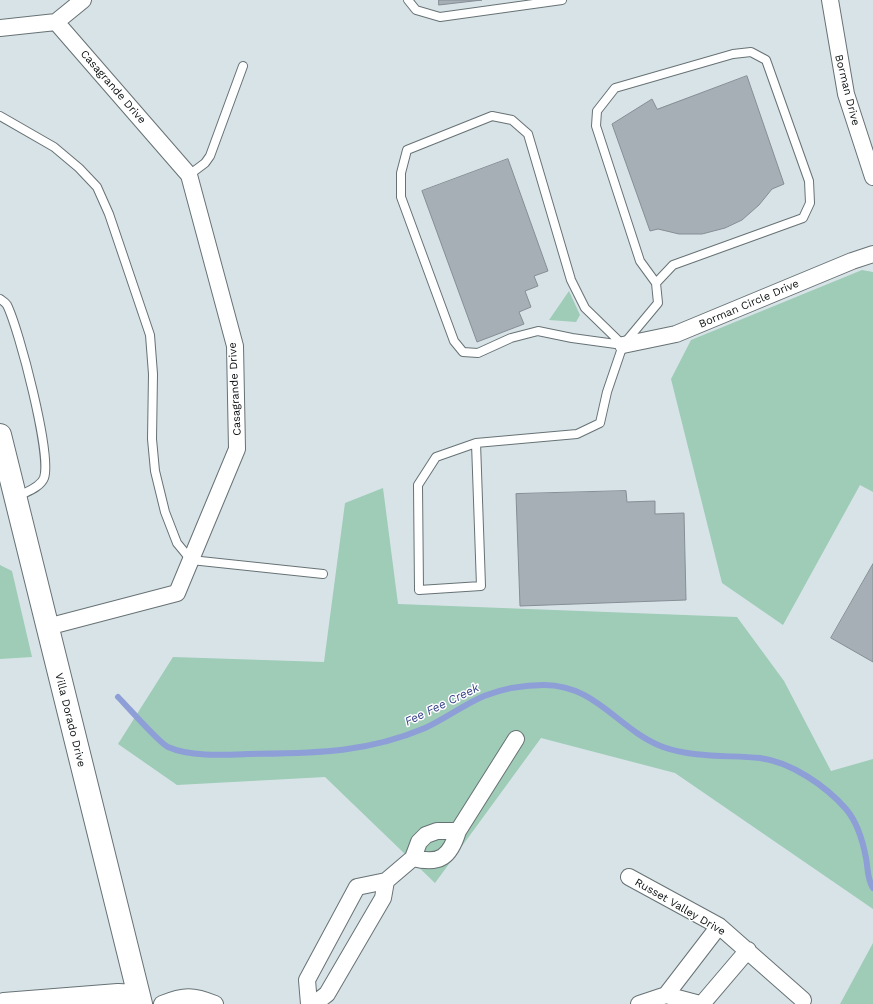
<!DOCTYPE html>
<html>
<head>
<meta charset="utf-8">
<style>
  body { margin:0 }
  canvas { display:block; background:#d7e3e7 }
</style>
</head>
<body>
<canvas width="873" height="1004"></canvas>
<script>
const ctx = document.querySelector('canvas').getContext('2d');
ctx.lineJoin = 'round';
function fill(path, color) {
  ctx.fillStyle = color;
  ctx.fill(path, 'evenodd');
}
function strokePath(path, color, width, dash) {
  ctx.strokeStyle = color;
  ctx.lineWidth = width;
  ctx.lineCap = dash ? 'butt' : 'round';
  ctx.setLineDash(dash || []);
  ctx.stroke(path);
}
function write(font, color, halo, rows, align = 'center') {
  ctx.font = font + ' "Work Sans",sans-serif';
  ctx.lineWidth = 3;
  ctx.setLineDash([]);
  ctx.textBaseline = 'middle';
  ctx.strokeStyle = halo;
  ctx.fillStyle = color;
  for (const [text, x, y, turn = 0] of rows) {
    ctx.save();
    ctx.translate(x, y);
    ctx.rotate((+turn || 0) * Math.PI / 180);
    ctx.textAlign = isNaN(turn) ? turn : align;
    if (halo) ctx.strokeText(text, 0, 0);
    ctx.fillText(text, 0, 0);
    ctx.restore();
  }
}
fill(new Path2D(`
  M862 270 873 272V492L860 485 783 625 722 583 671 379 691 340Z
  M569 291 580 315 576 322 549 320Z
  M383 488 398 604 737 617 784 681 831 771 873 759V909L675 773 541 738 435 883 325 777 177 785 118 744 173 657 324 662 345 503Z
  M0 565 12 571 32 657 0 659Z
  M873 943V1004H840Z`), '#9eccb7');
strokePath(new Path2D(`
  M118 697C128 707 159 743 168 747 190 757 224 755 247 754 311 753 364 754 425 728 445 719 463 705 484 696 502 689 525 685 544 685 597 685 618 730 663 747 694 758 728 755 760 758 791 762 826 786 846 809 857 822 863 842 866 858 868 868 867 879 873 888`), '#8e9ed7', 6);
const building = new Path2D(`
  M439 0H482L439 5Z
  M747 76 784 184 772 189 759 205 742 220 725 228 702 234H679L658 229 650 231 612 124 652 99 657 109Z
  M508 159 548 271 534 276 538 286 525 291 531 307 519 312 524 324 477 342 422 191Z
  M626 491 627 502 655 501V514L684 513 686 600 520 606 516 494Z
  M873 564V662L831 638Z`);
fill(building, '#a6aeb6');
strokePath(building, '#868e95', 1);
const lane = new Path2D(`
  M408 0 416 10 440 17 562 0
  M0 116 54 147 79 168 97 187 109 214 150 335 153 374 152 439 155 471 165 512 177 543 191 560 323 574
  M492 116 512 120 528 134 571 280 585 308 623 345 572 338 538 331 511 338 478 353 463 352 454 341 401 197V173L407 150Z
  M189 175 205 163 210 156 243 66
  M0 299C3 301 5 302 7 305 19 329 52 455 44 478 40 488 25 492 17 497
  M476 443 481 586 419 590 418 485 436 457 476 443 577 434 600 423 607 392 623 345 658 303 656 283 673 265 803 218 810 203 809 181 766 60 751 52 733 54 615 88 597 111 596 126 640 261 656 283`);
const street = new Path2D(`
  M830 0 846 94 873 177
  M0 28 56 22 83 0
  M623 345 676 334 852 261 873 254
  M47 627 177 593 237 449 235 346 189 175 56 22
  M413 858C440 865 450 857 458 831L516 739
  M629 877 719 926 803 1000
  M666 995 719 926
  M162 1004C184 995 193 995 215 1004
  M309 1004 307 980 357 887 386 881 413 858 419 842 426 835 437 831H458
  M314 1004 327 994 383 898 386 881
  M639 1004 666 995 700 1004
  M702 1004 748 950`);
const secondary = new Path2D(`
  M0 435 141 1004
  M4 1004 118 995 139 996`);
strokePath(lane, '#677275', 10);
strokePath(street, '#677275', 18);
strokePath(secondary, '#677275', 24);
strokePath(lane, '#fff', 8);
strokePath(street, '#fff', 16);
strokePath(secondary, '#fff', 22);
write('11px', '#0c1011', '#fff', [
  ["Casagrande Drive",113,87,49],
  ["Borman Drive",847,90,76],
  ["Borman Circle Drive",749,304,-23],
  ["Casagrande Drive",235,389,-93],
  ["Villa Dorado Drive",70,720,76],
  ["Russet Valley Drive",680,907,30]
]);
write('italic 12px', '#37448a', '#fff', [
  ["Fee Fee Creek",442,705,-26]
]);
</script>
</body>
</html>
